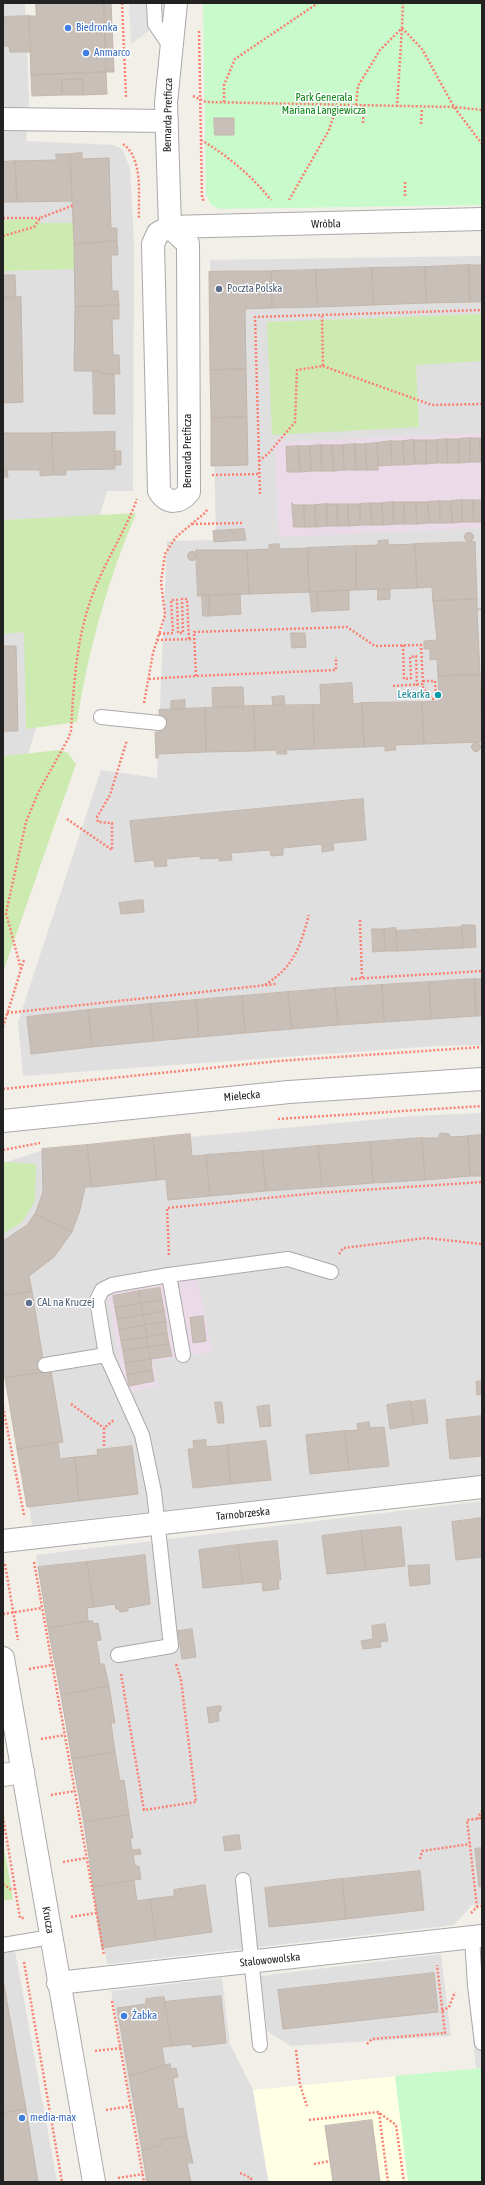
<!DOCTYPE html>
<html>
<head>
<meta charset="utf-8">
<style>
  body { margin:0 }
  #map { position:relative; width:485px; height:2185px; overflow:hidden; background:#f2efe9; font-family:"Asap Condensed",sans-serif }
  canvas { display:block }
  .frame { position:absolute; inset:0; border:4px solid #222; pointer-events:none }
</style>
</head>
<body>
<div id="map">
<canvas width="485" height="2185"></canvas>
<div class="frame"></div>
</div>
<script>
const ctx = document.querySelector('canvas').getContext('2d');
ctx.lineJoin = 'round';
function fill(path, color) {
  ctx.fillStyle = color;
  ctx.fill(path, 'evenodd');
}
function strokePath(path, color, width, dash) {
  ctx.strokeStyle = color;
  ctx.lineWidth = width;
  ctx.lineCap = dash ? 'butt' : 'round';
  ctx.setLineDash(dash || []);
  ctx.stroke(path);
}
function write(font, color, halo, rows, align = 'center') {
  ctx.font = font + ' "Asap Condensed",sans-serif';
  ctx.lineWidth = 3;
  ctx.setLineDash([]);
  ctx.textBaseline = 'middle';
  ctx.strokeStyle = halo;
  ctx.fillStyle = color;
  for (const [text, x, y, turn = 0] of rows) {
    ctx.save();
    ctx.translate(x, y);
    ctx.rotate((+turn || 0) * Math.PI / 180);
    ctx.textAlign = isNaN(turn) ? turn : align;
    if (halo) ctx.strokeText(text, 0, 0);
    ctx.fillText(text, 0, 0);
    ctx.restore();
  }
}
fill(new Path2D(`
  M3 3H25L29 99 26 141 114 145 122 149 130 168 134 243 133 491H107L3 838Z
  M482 256V1045L435 1046 23 1076 18 1022 101 770 157 778 167 541 216 540 210 260Z
  M482 1113V1475L32 1525 3 1355V1163L40 1151 413 1116Z
  M482 1501V1904L472 1905 454 1925 107 1964 36 1555Z
  M15 1950 49 2138 57 2182H3V1952Z
  M441 1954 451 2036 291 2046 267 2031 260 1976Z
  M482 1966V2068L476 2069 466 1967Z
  M222 1978 230 2044 253 2090 268 2182H146L111 1991Z`), '#e0dfdf');
fill(new Path2D(`
  M482 433V528L279 537 275 442Z
  M196 1272 212 1352 153 1361 158 1386 125 1393 107 1290Z`), '#ebdbe8');
fill(new Path2D(`
  M482 2068V2182H269L253 2090Z`), '#ffffe5');
fill(new Path2D(`
  M34 219 41 223H73L74 269 3 271V220Z
  M482 314V361L416 365 419 427 272 435 267 322Z
  M136 513C108 580 88 650 77 722L26 729 24 632 3 634V520Z
  M60 750 68 753 76 764 3 972V756Z
  M3 1162 36 1164 35 1201 22 1222 3 1234Z
  M3 1842 13 1899 3 1901Z`), '#cdebb0');
fill(new Path2D(`
  M203 3H482V205L219 209 211 205 206 195Z
  M482 2068V2182H408L395 2076Z`), '#c8facc');
fill(new Path2D(`
  M129 3H148L149 31 131 44Z`), '#e2e2e2');
const building = new Path2D(`
  M36 3H104L106 72 31 75 29 16H36Z
  M104 3H111L114 72H106Z
  M29 16 31 52H10L9 46H3V17Z
  M106 72 107 94 83 95V79L62 80V95L32 96 31 75Z
  M83 79V95H62V80Z
  M214 118H234V135H215Z
  M82 153V159L109 158 111 228H117V241L74 244 70 154Z
  M56 154H70L72 201 17 202 15 161 56 160Z
  M15 161 17 202H3V162Z
  M117 241 118 255H111L112 291H118L119 305 75 307 74 244Z
  M469 265 470 302 426 303 425 267Z
  M469 265H482V302H470Z
  M425 267 426 303 373 305 372 268Z
  M372 268 373 305 317 307 316 270Z
  M316 270 317 307 272 308 271 271Z
  M227 271H271L272 308 245 309 246 369 210 370 209 272Z
  M3 275H15L16 298H3Z
  M21 297 23 402 3 403V298Z
  M119 305V319H112L113 355H119L120 374H101V371H74L75 307Z
  M246 369 247 417 211 418 210 370Z
  M93 371H101V374H114L115 414H94Z
  M247 417 248 465 211 466V418Z
  M115 432V469L66 470V475H53L52 433Z
  M3 433H52L53 475 40 476V470H3Z
  M470 438V462L459 463V439Z
  M470 438H480L481 462H470Z
  M480 438H482V462H481Z
  M447 439H459V463H448Z
  M447 439 448 463H437V440Z
  M414 440H426V464H415Z
  M414 440 415 464 404 465 403 441Z
  M426 440H437V463L426 464Z
  M391 441H403L404 465H392Z
  M391 441 392 465 378 466 377 443Z
  M377 443 378 470H367L365 444Z
  M355 444 356 470H344L343 445Z
  M355 444H365L367 470H356Z
  M321 445H332L334 471H322Z
  M321 445 322 471H311L310 446Z
  M332 445H343L344 470 334 471Z
  M299 446 300 472H287L286 447Z
  M299 446H310L311 471 300 472Z
  M115 451H121V465H115Z
  M3 470H7L8 477H3Z
  M462 500V522L452 523 451 501Z
  M462 500H473L474 522H462Z
  M473 500H482V522H474Z
  M440 501H451L452 523H440Z
  M440 501V523H429L428 502Z
  M393 502H404L405 524H394Z
  M393 502 394 524 383 525 382 503Z
  M404 502H416L417 524H405Z
  M416 502H428L429 523 417 524Z
  M292 503 294 505H304L305 527H294Z
  M371 503 372 525H360V504Z
  M371 503H382L383 525H372Z
  M327 504H337L338 526H327Z
  M327 504V526L316 527 315 505Z
  M337 504H348L349 526H338Z
  M348 504H360V525L349 526Z
  M304 505H315L316 527H305Z
  M244 529 246 540 214 542 213 531Z
  M464.5 537a4.5 4.5 0 1 1 9 0a4.5 4.5 0 1 1-9 0Z
  M388 540V545L415 544 417 588 356 590V546L378 545V541Z
  M475 542 477 599 433 601 432 587 417 588 415 544Z
  M279 544 280 549 308 548 309 592 249 594 247 550 269 549V545Z
  M356 546V590L309 592 307 548Z
  M196 550H247L249 594 198 596Z
  M187.5 556a4.5 4.5 0 1 1 9 0a4.5 4.5 0 1 1-9 0Z
  M378 589H390V599L378 600Z
  M349 590V610L318 611 317 592Z
  M310 592H317L318 611 312 612Z
  M240 594 241 614 209 616V595Z
  M202 595H209V616H203Z
  M477 599V609H482L477 610 480 675 438 676 437 659 430 660V649H424V641L437 640 433 601Z
  M291 633H305L306 647 292 648Z
  M3 646H16L18 731H3Z
  M480 675 482 742 424 744 422 702 439 701 438 676Z
  M352 683 353 704 362 703 364 747 314 749 313 705 321 704 320 685Z
  M235 687H243L244 707 213 708 212 688Z
  M284 696 285 705 273 706 272 697Z
  M185 700V709H171V701Z
  M422 702 424 744 395 745 396 750 385 751V746L364 747 362 703Z
  M313 705 314 749 286 750 287 754H277L276 750 255 751 254 706Z
  M254 706 255 751 206 752 205 708Z
  M205 708 206 752 158 754V758H156L155 732H160L159 710Z
  M471.5 747a4.5 4.5 0 1 1 9 0a4.5 4.5 0 1 1-9 0Z
  M363 799 366 840 333 843 334 850 322 852V844L283 848V855L271 856 270 850 231 853 232 860 219 861V858L200 859V856L166 859 167 866 155 867 154 860 135 862 130 821Z
  M143 900 144 912 121 914 119 903Z
  M462 925H475L476 947 463 948Z
  M462 927 463 948 397 951 396 931Z
  M396 928 397 951H385L384 929Z
  M372 929H384L385 951 373 952Z
  M475 979 476 1016 431 1019 429 982Z
  M475 979H482V1016H476Z
  M429 982 431 1019 384 1022 382 985Z
  M382 985 384 1022 338 1025 335 988Z
  M335 988 338 1025 292 1029 288 992Z
  M288 992 292 1029 245 1033 242 996Z
  M242 996 245 1033 199 1037 196 1000Z
  M196 1000 199 1037 154 1041 150 1004Z
  M150 1004 154 1041 92 1047 88 1010Z
  M88 1010 92 1047 31 1054 27 1017Z
  M442 1133 449 1134 451 1137 468 1136 470 1176 425 1180 422 1138H439V1135Z
  M190 1134 192 1156 206 1155 210 1196 168 1200 166 1179 157 1180 153 1138Z
  M482 1135V1176H470L468 1136Z
  M153 1138 157 1180 92 1187 87 1145Z
  M422 1138 425 1180 373 1183 370 1142Z
  M370 1142 373 1183 322 1187 318 1146Z
  M87 1145 92 1187H85L80 1210 72 1232 35 1214 43 1192 42 1149Z
  M318 1146 322 1187 266 1191 262 1151Z
  M262 1151 266 1191 210 1196 206 1155Z
  M35 1214 72 1232 54 1257 29 1276 32 1291 3 1296V1241L27 1225Z
  M160 1288 162 1300 141 1303 139 1291Z
  M32 1291 45 1372 5 1378 3 1369V1296Z
  M139 1291 141 1303 115 1308 113 1296Z
  M162 1300 164 1311 143 1315 141 1303Z
  M141 1303 143 1315 117 1319 115 1308Z
  M164 1311 166 1322 145 1325 143 1315Z
  M143 1315 145 1325 119 1330 117 1319Z
  M203 1316 206 1341 193 1343 190 1318Z
  M166 1322 167 1333 147 1337 145 1325Z
  M145 1325 147 1337 121 1341 119 1330Z
  M167 1333 169 1344 148 1347 147 1337Z
  M147 1337 148 1347 123 1351 121 1341Z
  M169 1344 172 1356 151 1359 148 1347Z
  M148 1347 151 1359 125 1363 123 1351Z
  M151 1359 152 1370 127 1375 125 1363Z
  M152 1370 154 1381 129 1386 127 1375Z
  M51 1371 63 1442 17 1449 5 1378Z
  M482 1381V1394L477 1395 476 1382Z
  M425 1400 428 1423 414 1425 411 1402Z
  M410 1401 413 1425 390 1429 387 1405Z
  M215 1402H222L224 1423H218Z
  M269 1405 271 1426 260 1427 257 1407Z
  M482 1416V1456L450 1459 446 1420Z
  M369 1422 370 1428 384 1427 389 1466 349 1470 345 1431 358 1430 357 1424Z
  M345 1431 349 1470 310 1474 306 1435Z
  M206 1440V1447L227 1445 231 1484 193 1488 188 1449H194L193 1441Z
  M266 1441 271 1480 231 1484 227 1445Z
  M58 1443 60 1459 75 1457 79 1501 27 1507 17 1449Z
  M132 1446 138 1494 79 1501 75 1457 98 1455 97 1450Z
  M482 1518V1557L456 1560 452 1522Z
  M401 1527 405 1566 366 1570 361 1531Z
  M361 1531 366 1570 327 1574 322 1536Z
  M277 1541 281 1580H278L279 1589 263 1591 262 1582 243 1584 238 1545Z
  M238 1545 243 1584 203 1588 199 1550Z
  M145 1555 150 1604 128 1608V1611L120 1612 119 1609H116L115 1604 94 1607 87 1562Z
  M87 1562 94 1607 87 1608 88 1621 48 1628 38 1567Z
  M429 1565 430 1584 410 1586 408 1566Z
  M88 1621H93V1624L98 1623 101 1640 96 1641 98 1650 100 1664H104L109 1686 61 1695 48 1628Z
  M385 1624 388 1641 380 1642 381 1647 363 1649 361 1641 373 1639 372 1626Z
  M192 1629 196 1657 182 1659 178 1631Z
  M109 1686 115 1723H111L115 1752 72 1759 61 1695Z
  M221 1706V1711L218 1712 219 1721 209 1723 207 1708Z
  M115 1752 120 1781 124 1780 129 1815 84 1822 72 1759Z
  M129 1815 133 1838H130L132 1850 140 1849 141 1854 133 1855 135 1866H139L141 1879 93 1887 84 1822Z
  M239 1835 241 1849 225 1851 223 1837Z
  M482 1848V1886L479 1887 475 1849Z
  M420 1871 424 1910 346 1919 342 1879Z
  M342 1879 346 1919 269 1927 265 1888Z
  M134 1881 137 1901 150 1899 156 1940 102 1948 93 1887Z
  M205 1885 212 1932 156 1940 150 1899 174 1896V1890Z
  M434 1973 438 2012 283 2029 278 1990Z
  M3 1979 26 2109 3 2113Z
  M221 1996 226 2043 192 2047V2044L172 2046 164 2002Z
  M164 1997 172 2046 162 2047 165 2066 129 2076 117 2008 146 2004V1999Z
  M170 2064 171 2069 176 2068 178 2077 173 2078 178 2109 183 2108 187 2136 161 2140 162 2145 142 2150 129 2076Z
  M26 2109 38 2182H3V2113Z
  M372 2120 380 2182H333L325 2126Z
  M187 2136 193 2163H187L191 2182H147L142 2150 162 2145 161 2140Z`);
fill(building, '#c7bfb8');
strokePath(building, '#c4b6ab', 1);
const service = new Path2D(`
  M154 3 155 24 172 49
  M101 717 159 723
  M169 1275 183 1355
  M106 1355 97 1300 102 1290 112 1285 169 1275 288 1259 331 1272
  M45 1365 106 1355 142 1435 154 1492 171 1646 118 1655
  M243 1880 260 2045
  M472 1937 475 1986 482 2043
  M3 1945 51 1937`);
const minor = new Path2D(`
  M176 3 166 103 170 227 188 244 189 492C180 503 168 505 159 491L153 244 158 233 170 227 482 219
  M3 119 167 121
  M3 1541 482 1487
  M3 1775 23 1772
  M58 1983 482 1936`);
const tertiary = new Path2D(`
  M3 1121 289 1092 482 1079
  M3 1658 94 2182`);
strokePath(service, '#a9a9a9', 16);
strokePath(minor, '#a9a9a9', 24);
strokePath(tertiary, '#a9a9a9', 24);
strokePath(new Path2D(`
  M122 3 126 97
  M402 28 422 49 454 107 482 144
  M199 31 202 197 204 202
  M193 96 206 102 454 107 482 110
  M224 102V85L235 59 318 3
  M356 105 358 86 380 50 402 28 403 3
  M397 107 402 28
  M363 123 364 105
  M421 124 422 108
  M201 140C227 155 252 176 271 200
  M123 144C144 159 138 197 139 219
  M405 182V197
  M289 200 329 130 337 105
  M3 218H40
  M3 236 34 227 40 218 74 205
  M323 366 432 405 482 404
  M259 461 268 454 295 422 297 370 323 366 322 316
  M212 475 260 474
  M260 494 255 317 482 310
  M192 524 242 523
  M159 634 173 633 171 600H177L178 633H183L182 599H187L189 639
  M157 640 194 639
  M403 645 404 679 411 678 410 657 416 656 417 686
  M196 676 194 632 347 627 375 646 421 645 423 684 392 686
  M149 679 196 676 336 670V657
  M423 681H435L436 699H432L423 688V684
  M144 703 153 653 165 615 161 582 165 554 176 537 206 512 207 509
  M67 819 112 850V823L98 822 97 817 110 795 127 740
  M360 920 362 978
  M21 969 6 913 26 822 38 793 68 739 71 731C74 678 77 627 99 579 111 552 127 527 137 499
  M351 979 482 971
  M265 985C295 965 299 949 309 915
  M7 1013 276 984
  M3 1027 24 960
  M3 1089 279 1061 482 1047
  M278 1119 482 1106
  M3 1150 40 1143
  M339 1254 343 1248 426 1238 482 1244
  M169 1255 167 1208 317 1193 482 1182
  M71 1404 104 1428
  M3 1407 24 1515
  M104 1446V1428L114 1420
  M34 1562 104 1955
  M5 1564 18 1640
  M3 1614 42 1608
  M29 1669 52 1665
  M121 1674 144 1810 196 1802 181 1680 176 1664
  M41 1739 65 1735
  M51 1795 75 1791
  M3 1817 20 1918H24
  M477 1819 482 1811
  M420 1859 422 1851 470 1844
  M63 1862 86 1858
  M3 1884 10 1889H16
  M477 1907 467 1820 482 1818
  M471 1913 477 1907 482 1906
  M71 1917 96 1913
  M24 1962 62 2182
  M112 2001 144 2182
  M442 2011 449 2007 455 1992
  M367 2044 372 2039 445 2033 437 1965
  M296 2050 300 2085 307 2106
  M95 2051 121 2048
  M106 2110 131 2106
  M379 2113 388 2182
  M309 2120 378 2112 396 2125 404 2182
  M314 2164 330 2161
  M240 2173 251 2178V2182
  M118 2178 143 2174`), '#fa8072', 2.5, [2, 2]);
strokePath(service, '#fff', 14);
strokePath(minor, '#fff', 22);
strokePath(tertiary, '#fff', 22);
for (const [x, y, r, color] of [
  [68,28,4,"#3f7fe0"],
  [86,53,4,"#3f7fe0"],
  [219,289,4,"#5c6f8a"],
  [438,695,4,"#0f9aa8"],
  [29,1303,4,"#5c6f8a"],
  [124,2016,4,"#3f7fe0"],
  [22,2118,4,"#3f7fe0"]
]) {
  const dot = new Path2D();
  dot.arc(x, y, r, 0, 2 * Math.PI);
  ctx.fillStyle = color;
  ctx.fill(dot);
  strokePath(dot, '#fff', 1.5);
}
write('11px', '#366cbe', '#fff', [
  ["Biedronka",76,28],
  ["Anmarco",94,53],
  ["Żabka",132,2016],
  ["media-max",30,2118]
], 'left');
write('11px', '#0c8416', '#fff', [
  ["Park Generała",324,98],
  ["Mariana Langiewicza",324,111]
]);
write('11px', '#222', '#fff', [
  ["Bernarda Pretficza",168,115,-89],
  ["Wróbla",326,224,-1],
  ["Bernarda Pretficza",188,451,-90],
  ["Mielecka",242,1096,-5],
  ["Tarnobrzeska",243,1514,-6],
  ["Krucza",48,1920,80],
  ["Stalowowolska",270,1960,-6]
]);
write('11px', '#4e5e75', '#fff', [
  ["Poczta Polska",227,289],
  ["CAL na Kruczej",37,1303]
], 'left');
write('11px', '#0d838f', '#fff', [
  ["Lekarka",430,695]
], 'right');
</script>
</body>
</html>
